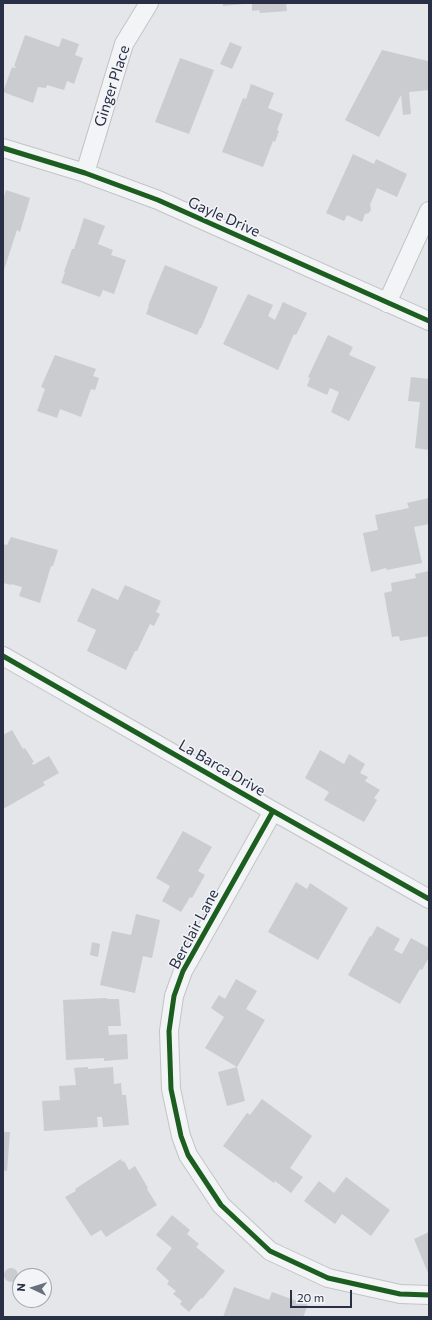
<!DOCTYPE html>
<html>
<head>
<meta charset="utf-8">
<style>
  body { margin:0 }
  #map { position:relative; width:432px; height:1320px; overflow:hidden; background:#e4e6e9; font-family:Commissioner,sans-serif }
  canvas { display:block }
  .frame { position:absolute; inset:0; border:4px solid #293045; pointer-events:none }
  .north { position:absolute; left:12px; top:1268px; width:40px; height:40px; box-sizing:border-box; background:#f2f4f8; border:1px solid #a2a6b0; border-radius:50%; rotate:274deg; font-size:11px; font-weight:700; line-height:16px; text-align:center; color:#293045 }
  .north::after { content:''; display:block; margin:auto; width:14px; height:18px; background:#6a707e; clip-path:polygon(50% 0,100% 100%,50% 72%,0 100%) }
  .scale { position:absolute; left:290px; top:1290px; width:62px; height:18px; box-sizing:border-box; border:2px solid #293045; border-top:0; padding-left:5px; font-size:12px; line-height:14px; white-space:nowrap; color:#293045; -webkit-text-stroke:3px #f2f4f8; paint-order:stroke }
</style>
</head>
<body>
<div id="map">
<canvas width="432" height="1320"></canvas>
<div class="frame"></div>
<div class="north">N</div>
<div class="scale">20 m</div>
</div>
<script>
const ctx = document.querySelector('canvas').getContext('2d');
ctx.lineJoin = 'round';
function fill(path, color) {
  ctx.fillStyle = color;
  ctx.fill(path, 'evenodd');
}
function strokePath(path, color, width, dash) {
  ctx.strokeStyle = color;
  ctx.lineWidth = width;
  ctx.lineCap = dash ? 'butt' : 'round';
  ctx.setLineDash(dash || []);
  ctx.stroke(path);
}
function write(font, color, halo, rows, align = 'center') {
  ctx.font = font + ' Commissioner,sans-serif';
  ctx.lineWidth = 3;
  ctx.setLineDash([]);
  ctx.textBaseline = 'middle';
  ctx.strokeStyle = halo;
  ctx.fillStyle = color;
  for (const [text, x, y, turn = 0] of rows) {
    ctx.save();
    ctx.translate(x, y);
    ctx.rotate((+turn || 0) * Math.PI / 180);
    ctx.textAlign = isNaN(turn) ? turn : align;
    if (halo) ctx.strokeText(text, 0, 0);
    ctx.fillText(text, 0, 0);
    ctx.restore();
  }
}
fill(new Path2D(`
  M223 3H244V4L223 6Z
  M252 3H286L287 11 260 13 259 10 252 11Z
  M25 35 59 47 62 38 79 44 75 55 83 58 74 84 67 81 64 90 47 85 46 88 38 87 33 103 3 92 12 67 15 68 16 67 14 66Z
  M230 42 242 47 232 69 220 64Z
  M382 50 428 61 429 90 409 92 411 114 403 115 401 95 379 137 345 120Z
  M180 58 214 70 189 134 155 122Z
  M251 84 274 93 268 108 283 114 277 130 279 131 275 142 273 141 263 167 222 152 243 98 246 99Z
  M353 154 374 164 376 159 407 174 397 197 377 188 370 205 371 209 369 213 365 214 362 222 347 215 344 221 326 213Z
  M6 190 30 198 20 232 17 230 3 273V200Z
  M84 218 105 226 98 244 113 250 111 255 126 260 114 294 103 290 100 297 61 283 65 272H64L72 249H74Z
  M165 265 218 287 201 328H200L197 335 146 314 149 306H148Z
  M248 294 273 305 268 316 275 320 283 302 307 313 296 335 294 334 278 370 223 344Z
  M328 335 353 347 349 355 376 367 349 421 331 412 339 392 330 388 327 395 307 386 310 378 308 377Z
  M55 355 96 369 93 376 99 378 95 390 91 389 81 417 60 409 57 418 37 411 45 389 41 387Z
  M411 377 429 379V450L415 448 420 402 408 401Z
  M429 498V524L414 527 422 563 387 570 386 568 371 572 363 533 378 530 375 515 409 508 407 503Z
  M11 537 58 550 53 566H51L40 603 19 596 22 587 11 584V585L3 583V544L7 545Z
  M429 571V636L400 641 399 636 392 637 384 593 392 591 391 583 416 578 415 574Z
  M125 585 161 601 156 612 160 614 154 626 150 624 137 651H135L126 670 87 651 96 630 77 621 92 588 118 600Z
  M12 730 23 749 25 748 34 762 32 763 33 765 49 756 59 773 43 782 45 785 3 809V735Z
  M320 750 344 764 349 754 365 764 360 773 368 777 365 781 380 790 374 798 377 800 364 822 324 800 329 792 305 778Z
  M183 831 212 847 198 871 205 875 192 898 190 897 181 912 162 901 170 886 156 878Z
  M296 882 307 889 310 883 348 908 318 960 268 932Z
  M136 914 160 920 152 958 143 956 135 993 100 985 112 931 131 935Z
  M377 926 400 939 394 950 402 954 411 938 429 948V957L422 970 420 969 400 1004 348 975 370 936 371 937Z
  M92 942 100 944 98 957 90 955Z
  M236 979 257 991 246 1009 265 1020 237 1067 205 1048 224 1017 211 1008 219 995 225 999Z
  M107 998V999H119L121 1026H108L109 1035 127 1034 128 1059 104 1061V1058L66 1060 63 1000Z
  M88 1067V1069L113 1067 114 1084 121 1083 122 1095H126L129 1125 103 1127 102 1117H97L98 1127 44 1131 42 1101 60 1100 59 1086 76 1085 74 1068Z
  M237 1067 245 1101 227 1106 218 1072Z
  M262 1099 312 1136 290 1168 303 1177 291 1193 275 1181 274 1183 223 1146 247 1113 250 1115Z
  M3 1132H10L7 1171 3 1170Z
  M121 1159 122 1162 124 1161 129 1170 135 1166 148 1188 147 1189 157 1205 106 1237 101 1230 91 1236 65 1197 76 1191 75 1189Z
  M346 1177 390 1210 371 1236 342 1214 335 1224 304 1201 319 1181 334 1193Z
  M172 1215 190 1230 187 1234 199 1244 196 1247 225 1271 202 1299 201 1298 189 1312 180 1304 182 1301 173 1294 176 1291 167 1284 169 1281 156 1269 172 1248 156 1235Z
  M429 1232V1272L428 1273 414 1239Z
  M4 1275a7 7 0 1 1 14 0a7 7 0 1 1-14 0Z
  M234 1287 269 1300 272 1292 308 1305 303 1317H223Z`), '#caccd0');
const street = new Path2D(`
  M3 148 85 173 158 200 429 321
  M85 173 124 44 149 3
  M387 303 429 211
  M3 656 273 811 429 899
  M273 811 183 971 174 996 169 1031 171 1089 181 1136 188 1155 221 1205 270 1251 328 1278 400 1294 429 1295`);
strokePath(street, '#c2c4c7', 20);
strokePath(street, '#f3f4f6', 18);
strokePath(new Path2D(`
  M3 148 85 173 158 200 429 321
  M3 656 273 811 429 899
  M273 811 183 971 174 996 169 1031 171 1089 181 1136 188 1155 221 1205 270 1251 328 1278 400 1294 429 1295`), '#1b5e20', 5);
write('15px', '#293045', '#f2f4f8', [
  ["Ginger Place",112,86,-72],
  ["Gayle Drive",224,217,24],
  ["La Barca Drive",222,768,30],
  ["Berclair Lane",194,929,-62]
]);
</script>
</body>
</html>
